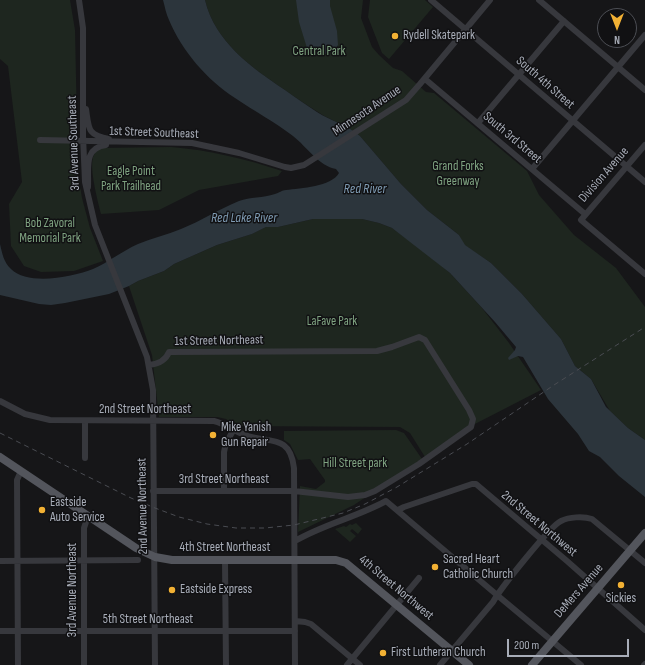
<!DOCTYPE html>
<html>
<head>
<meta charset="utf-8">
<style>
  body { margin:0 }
  #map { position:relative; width:645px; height:665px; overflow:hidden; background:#161618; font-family:"Sofia Sans Condensed",sans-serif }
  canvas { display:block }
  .north { position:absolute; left:597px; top:8px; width:40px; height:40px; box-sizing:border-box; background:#111113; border:1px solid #4d4f55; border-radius:50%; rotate:180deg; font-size:11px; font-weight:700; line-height:16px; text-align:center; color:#a8adb8 }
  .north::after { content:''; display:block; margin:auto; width:14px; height:18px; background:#f2b134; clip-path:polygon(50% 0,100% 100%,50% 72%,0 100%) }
  .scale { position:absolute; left:507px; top:639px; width:122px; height:18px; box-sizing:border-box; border:2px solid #a8adb8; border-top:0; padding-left:5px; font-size:12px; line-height:14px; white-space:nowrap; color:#a8adb8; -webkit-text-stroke:3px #111113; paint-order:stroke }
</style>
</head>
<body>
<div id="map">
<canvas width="645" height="665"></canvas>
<div class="north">N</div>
<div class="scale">200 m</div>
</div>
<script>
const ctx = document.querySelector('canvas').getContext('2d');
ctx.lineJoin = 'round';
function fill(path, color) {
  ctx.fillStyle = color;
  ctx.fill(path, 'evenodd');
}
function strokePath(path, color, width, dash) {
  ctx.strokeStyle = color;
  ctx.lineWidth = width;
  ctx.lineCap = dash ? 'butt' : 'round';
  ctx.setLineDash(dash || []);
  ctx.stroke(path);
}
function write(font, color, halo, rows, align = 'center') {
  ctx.font = font + ' "Sofia Sans Condensed",sans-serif';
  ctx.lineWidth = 3;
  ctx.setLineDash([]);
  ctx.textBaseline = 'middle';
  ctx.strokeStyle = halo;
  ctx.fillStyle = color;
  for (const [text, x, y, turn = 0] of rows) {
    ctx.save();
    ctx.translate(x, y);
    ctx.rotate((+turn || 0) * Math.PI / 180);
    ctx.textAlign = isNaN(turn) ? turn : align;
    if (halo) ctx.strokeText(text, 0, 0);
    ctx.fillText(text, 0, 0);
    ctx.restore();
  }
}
fill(new Path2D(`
  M0 0H70L75 30 78 173 82 198 90 228 103 261 74 271 41 272 24 266 11 246 9 204 22 182 8 66 0 59Z
  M205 0H363L361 18 372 47 379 55 393 68 402 71 426 92 434 93 527 171 539 195 574 235 616 268 645 307V440L628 428 610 411 591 379 575 366 561 339 522 294 491 263 464 245 459 235 427 210 401 184 360 136C348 125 331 121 318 112 306 105 295 97 285 90 251 67 215 42 205 0Z
  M370 0H425L433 7 389 59 382 53 368 17Z
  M171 147C209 150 246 159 282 171L278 176 199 190 159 210 101 214C98 202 88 165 94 155 95 152 98 150 100 148Z
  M327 218 362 219 379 223 392 228 421 249 450 273 482 308 509 343 541 390 473 425 425 457 410 433 400 427 237 426 226 419 217 417H159L152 355 129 286 138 281 164 271 174 264 217 245 252 234 266 227H278L313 219Z
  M396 430 404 433 422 459 354 505 298 532 300 486 316 489 325 482V480L310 459 298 460 290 444 284 440V431Z
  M356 523 362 529 358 534 352 529 350 531 356 536 350 542 335 529 344 526 346 527 350 524 352 525Z`), '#1e261f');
fill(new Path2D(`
  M163 0H205C215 42 251 67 285 90 295 97 306 105 317 112 331 121 348 125 360 136L401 184 427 210 459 235 465 245 491 263 522 294 561 339 575 366 591 379 606 407 628 428 645 440V497L619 476 600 457 589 451 578 434 548 399 523 357 518 356 509 360 508 358 515 350 516 347 495 322 450 273 392 228 379 223 362 219H313L278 227H266L252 234 217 245 174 264 164 271 138 281 129 286 109 294 65 303 51 305 39 304 0 295V244C2 253 4 263 11 269 28 286 73 277 93 269 109 262 122 251 138 244 152 238 167 235 181 229 201 221 219 209 239 201 250 197 263 198 275 194 279 193 282 190 286 190 301 188 331 187 339 173L336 169C319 166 307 147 293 136 275 122 254 111 235 98 207 80 182 51 169 20 166 14 165 7 163 0Z
  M296 0H330V6L337 31 338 45 333 51 326 54 307 48 299 22Z`), '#2c353c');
strokePath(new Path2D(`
  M79 0 83 28V136L85 182 95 225 147 357 153 390 155 665
  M431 0 645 182
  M539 0 645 90
  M425 79 585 214
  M86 109C89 129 87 135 109 139
  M478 123 564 21
  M40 140 192 143 239 153 285 167 291 168 304 165 406 100 420 84 490 0
  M645 145 581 220 645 274
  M532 169 645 35
  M88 187C89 169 83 148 106 145
  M149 365C158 364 166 360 169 352L377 351 392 347 419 337 425 340 469 410 473 419 471 427 419 464 375 491 365 495 348 497 294 491H153
  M0 401 25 414 50 420 214 421C226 424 234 431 245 435 268 444 290 433 294 468L295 665
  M85 421V458
  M224 491V452L226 443 234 429
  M398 510 404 507 472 484H476L567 561 645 630
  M295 541C324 524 357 517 386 501L497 595 581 665
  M0 561 138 560
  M225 561 226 665
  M295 621 305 622 311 624 360 665
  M0 631H295
  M18 665 17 480 21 471
  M84 665V528L86 522 89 517
  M347 665 419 578
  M440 665 493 602C500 589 550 526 561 521 569 517 583 516 592 519L645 563
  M644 665 645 664`), '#37383d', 6);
strokePath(new Path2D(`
  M0 457 136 548 155 557 172 560H336L346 563 469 665
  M532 665 645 533`), '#53555c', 8);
strokePath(new Path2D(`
  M0 433 131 498 155 508 179 517 207 524 236 528H265L294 525 343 513 365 504 397 487 467 444 554 385 645 327`), '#4a4c52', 1, [5, 4]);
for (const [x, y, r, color] of [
  [395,36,4,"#f2b134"],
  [213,435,4,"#f2b134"],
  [42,510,4,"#f2b134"],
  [435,567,4,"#f2b134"],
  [621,585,4,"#f2b134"],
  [172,590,4,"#f2b134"],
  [383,653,4,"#f2b134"]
]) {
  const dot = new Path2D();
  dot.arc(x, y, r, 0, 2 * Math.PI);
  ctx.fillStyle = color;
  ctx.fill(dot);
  strokePath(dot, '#111113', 1.5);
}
write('13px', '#a8adb8', '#111113', [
  ["Rydell Skatepark",403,36],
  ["Mike Yanish",221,428],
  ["Gun Repair",221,443],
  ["Eastside",50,503],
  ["Auto Service",50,518],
  ["Sacred Heart",443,560],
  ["Catholic Church",443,575],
  ["Eastside Express",180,590],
  ["Sickies",621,599,"center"],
  ["First Lutheran Church",391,653]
], 'left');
write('13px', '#7fa381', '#111113', [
  ["Central Park",319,52],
  ["Grand Forks",458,167],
  ["Greenway",458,182],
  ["Eagle Point",131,172],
  ["Park Trailhead",131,187],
  ["Bob Zavoral",50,224],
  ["Memorial Park",50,239],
  ["LaFave Park",332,322],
  ["Hill Street park",355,464]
]);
write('13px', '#a8adb8', '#111113', [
  ["South 4th Street",545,83,41],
  ["Minnesota Avenue",367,111,-34],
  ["1st Street Southeast",154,133,2],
  ["South 3rd Street",512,138,40],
  ["3rd Avenue Southeast",74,143,-92],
  ["Division Avenue",604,175,-49],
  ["1st Street Northeast",219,341,-1],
  ["2nd Street Northeast",145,410],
  ["3rd Street Northeast",224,480],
  ["2nd Avenue Northeast",143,506,-91],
  ["2nd Street Northwest",539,524,40],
  ["4th Street Northeast",225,548],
  ["4th Street Northwest",396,588,40],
  ["3rd Avenue Northeast",73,590,-90],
  ["DeMers Avenue",579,591,-49],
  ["5th Street Northeast",148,620]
]);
write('italic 14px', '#7f9bb3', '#111113', [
  ["Red River",365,189],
  ["Red Lake River",244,218]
]);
</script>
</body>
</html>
